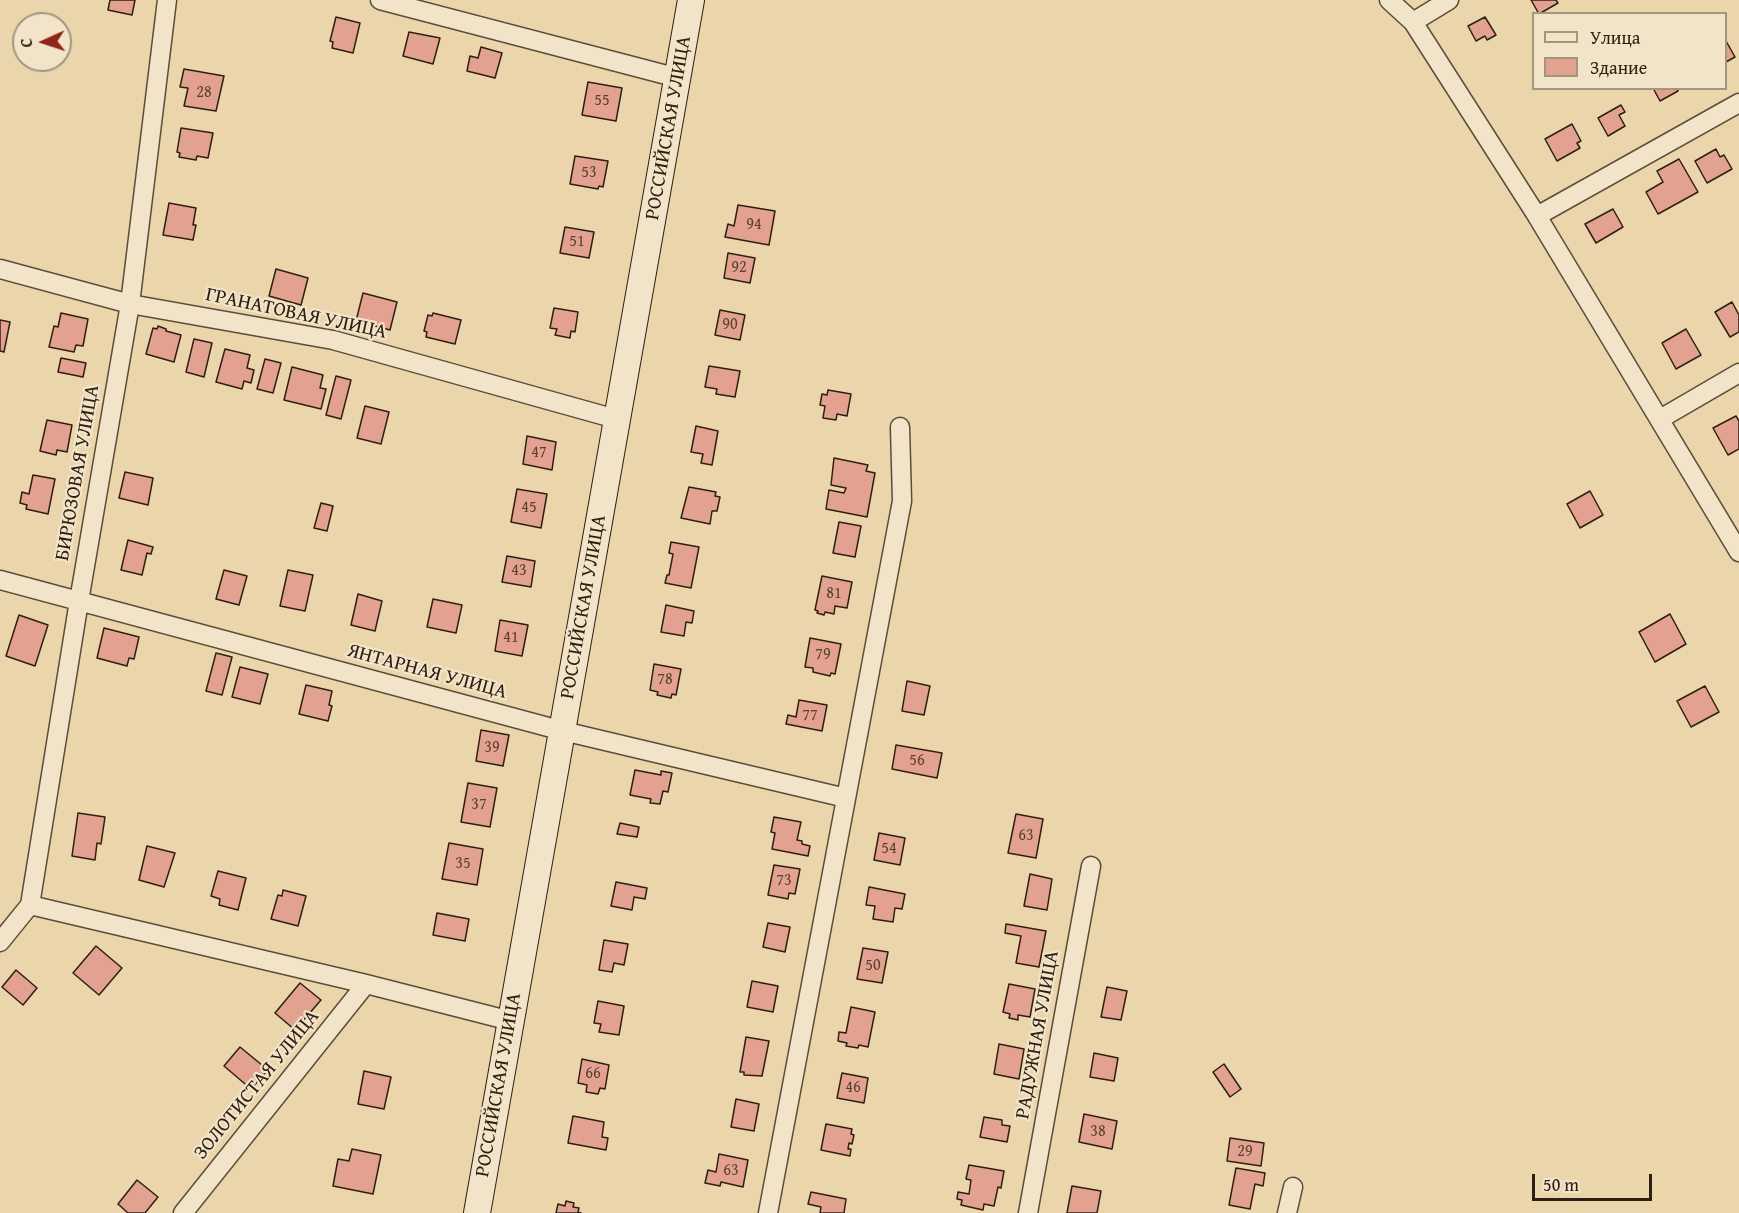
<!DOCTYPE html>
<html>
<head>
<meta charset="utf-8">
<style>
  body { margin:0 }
  #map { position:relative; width:1739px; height:1213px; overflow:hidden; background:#ebd5ab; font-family:"Gentium Book Plus",serif }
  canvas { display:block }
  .legend { position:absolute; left:1532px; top:12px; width:195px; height:78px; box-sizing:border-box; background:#f2e4c8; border:2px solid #a3967f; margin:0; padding:8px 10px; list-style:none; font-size:18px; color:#2d2011 }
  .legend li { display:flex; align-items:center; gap:12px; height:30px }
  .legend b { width:30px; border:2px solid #a3967f }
  .north { position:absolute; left:12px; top:12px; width:60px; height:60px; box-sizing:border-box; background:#f2e4c8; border:2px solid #a3967f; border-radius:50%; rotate:267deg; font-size:16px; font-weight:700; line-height:24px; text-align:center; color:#2d2011 }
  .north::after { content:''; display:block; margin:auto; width:21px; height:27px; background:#8f2418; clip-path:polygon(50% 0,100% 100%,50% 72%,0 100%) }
  .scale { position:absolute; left:1532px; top:1174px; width:120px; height:27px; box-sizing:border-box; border:3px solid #2d2011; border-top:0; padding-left:8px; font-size:18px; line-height:21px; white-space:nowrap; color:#2d2011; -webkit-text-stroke:4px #f2e4c8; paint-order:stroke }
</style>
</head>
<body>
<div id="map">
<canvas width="1739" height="1213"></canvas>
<ul class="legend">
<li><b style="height:8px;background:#f2e4c8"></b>Улица</li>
<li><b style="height:16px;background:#e3a290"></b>Здание</li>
</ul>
<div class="north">С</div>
<div class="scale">50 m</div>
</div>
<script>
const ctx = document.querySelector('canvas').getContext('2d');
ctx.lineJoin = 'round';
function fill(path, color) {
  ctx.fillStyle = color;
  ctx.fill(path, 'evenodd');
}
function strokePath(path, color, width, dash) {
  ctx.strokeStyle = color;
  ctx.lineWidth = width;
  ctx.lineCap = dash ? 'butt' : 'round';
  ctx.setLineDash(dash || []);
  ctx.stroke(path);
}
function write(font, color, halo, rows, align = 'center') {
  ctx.font = font + ' "Gentium Book Plus",serif';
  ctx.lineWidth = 4.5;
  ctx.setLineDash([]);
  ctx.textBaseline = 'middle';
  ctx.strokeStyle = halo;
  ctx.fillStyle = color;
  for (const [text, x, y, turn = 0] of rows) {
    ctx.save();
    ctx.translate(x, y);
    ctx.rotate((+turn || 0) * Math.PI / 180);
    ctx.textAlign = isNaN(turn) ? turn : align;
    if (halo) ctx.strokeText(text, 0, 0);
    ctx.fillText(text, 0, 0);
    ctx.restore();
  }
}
const building = new Path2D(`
  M110 0H135L132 15 108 10Z
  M1531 0H1556L1558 3 1539 14Z
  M336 17 360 23 353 53 332 48 333 42 330 41Z
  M1485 17 1496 35 1487 40 1485 36 1476 41 1468 26Z
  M409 32 440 38 433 64 403 56Z
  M1726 41 1735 57 1726 62Z
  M481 47 502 53 495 78 467 71 470 56 478 58Z
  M184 69 224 76 216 111 184 106 188 88 180 87Z
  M588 82 622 88 616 121 582 115Z
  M1653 88H1677L1678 91 1660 101Z
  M1621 105 1625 112 1619 115 1625 126 1608 136 1598 118Z
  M1572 124 1581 141 1577 143 1580 148 1557 161 1545 139Z
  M181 128 213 133 208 158 197 156 196 160 179 157 180 153 177 152Z
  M1716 149 1720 157 1724 155 1732 169 1707 183 1695 161Z
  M575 156 608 161 603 187 599 186 598 189 570 184Z
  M1679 159 1698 192 1658 214 1646 192 1663 182 1657 171Z
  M169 203 196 208 193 225H196L193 240 163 235Z
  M738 205 775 211 769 245 725 237 728 224 734 226Z
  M1613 209 1623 227 1596 243 1585 224Z
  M565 227 594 232 589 258 560 253Z
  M728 253 755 258 750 283 724 278Z
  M276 269 308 278 301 305 269 296Z
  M363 293 397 302 390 330 356 321Z
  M1732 302 1739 315V332L1730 337 1715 312Z
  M554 308 578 312 575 332 571 331 570 338 555 335 557 329 550 328Z
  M720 310 745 315 740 340 715 335Z
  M61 313 88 319 83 346 76 345 74 352 49 347 54 326 58 327Z
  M433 313 461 320 455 344 426 337 427 332 424 331 428 315 432 316Z
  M0 320 10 322 4 352 0 351Z
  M158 326 166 329V331L181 335 174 362 146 354 153 328 157 329Z
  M1686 329 1701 355 1676 369 1662 343Z
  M194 339 212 343 204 377 186 372Z
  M225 349 250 355 247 368 254 370 251 383 244 381 242 389 216 382Z
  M61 358 86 363 83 377 58 372Z
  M265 359 281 363 273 393 257 389Z
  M709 366 740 371 735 397 716 394 717 389 705 387Z
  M292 367 323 375 320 388 326 389 321 409 284 400Z
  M336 376 351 380 341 419 326 415Z
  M828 390 851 394 847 416 837 414 836 420 823 418 825 406 820 405 822 394 827 395Z
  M365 406 389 412 381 444 357 438Z
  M1736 416 1739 421V449L1728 455 1713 428Z
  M47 420 72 425 67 452 57 450 56 455 40 451Z
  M696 426 718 431 712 465 701 463 703 454 691 452Z
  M527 436 556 442 552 470 523 464Z
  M834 458 868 465 866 471 875 473 867 517 826 509 829 490 844 493 846 488 831 485Z
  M125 472 153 478 148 505 119 498Z
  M33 475 55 479 48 514 26 509 27 505 20 503 22 492 29 494Z
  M689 487 716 492 715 496 720 497 717 511H712L710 524 681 518Z
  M517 489 547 494 541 528 511 522Z
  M1590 491 1603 515 1580 528 1567 504Z
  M321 503 333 506 327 531 314 528Z
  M839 522 861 526 855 557 833 553Z
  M128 540 153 547 151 554 147 553 142 575 121 570Z
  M671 542 699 547 691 588 665 583 667 575H669L673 554 669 553Z
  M507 556 535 561 531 587 502 582Z
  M224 570 247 576 239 605 216 599Z
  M288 570 313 575 305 611 280 606Z
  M822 576 852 582 847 608 835 606 834 614 825 612 824 615 817 613 818 611 815 610Z
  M358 594 382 601 375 631 351 625Z
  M433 599 462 605 456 633 427 627Z
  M666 605 694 611 692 623 686 622 684 636 661 632Z
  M1670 614 1686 644 1655 662 1639 632Z
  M19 615 48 625 35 666 6 656Z
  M500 620 528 625 522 656 495 651Z
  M104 628 139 637 134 659 129 658 127 666 97 658Z
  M810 638 841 644 835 674 831 673 830 676 813 672V668L805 667Z
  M216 653 232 657 222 695 206 691Z
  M654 664 681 669 676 695 672 694 671 698 657 695 658 692 650 690Z
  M240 667 268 674 260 704 232 697Z
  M907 681 930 686 924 715 902 711Z
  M306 685 332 691 329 705 332 706 328 721 299 714Z
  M1705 686 1719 712 1691 727 1677 701Z
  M799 700 827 705 822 731 786 724 788 715 796 717Z
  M481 730 509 735 503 766 476 761Z
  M896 745 942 753 937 778 892 769Z
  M635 770 661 775V771L672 773 668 792 663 791 660 804 650 803 651 799 630 795Z
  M468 783 497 788 490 827 461 822Z
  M78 813 105 817 101 844 97 843 95 860 72 856Z
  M1016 814 1043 819 1036 858 1008 853Z
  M774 817 801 822 797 840 802 841V844L810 846 808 856 772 849 775 833 771 832Z
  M620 823 639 827 637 837 617 834Z
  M879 833 905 838 900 865 874 860Z
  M449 843 483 849 477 885 442 879Z
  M147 846 175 853 164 887 139 880Z
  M774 865 800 869 795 894 789 893 788 899 768 895Z
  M218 871 246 878 238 910 219 905 220 899 211 896Z
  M1030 874 1052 879 1047 910 1024 906Z
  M616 882 647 888 645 899 634 897 632 910 611 906Z
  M869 887 905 894 902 909 895 908 893 922 873 919 875 906 866 905Z
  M283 890 306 896 298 926 271 919 278 895 282 896Z
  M437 913 469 919 465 941 433 935Z
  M768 923 790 927 785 952 763 947Z
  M1006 924 1046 931 1039 967 1016 963 1021 936 1005 933Z
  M604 940 628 944 624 965 614 963 612 972 599 970Z
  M96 946 122 968 99 995 73 973Z
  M863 948 888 952 882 983 857 979Z
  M16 970 37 988 23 1005 2 987Z
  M752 981 778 986 773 1012 747 1007Z
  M300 983 321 1000 295 1030 275 1013Z
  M1009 984 1035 989 1030 1017 1018 1015V1020L1009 1018 1010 1014 1003 1012Z
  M1107 987 1127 991 1121 1020 1101 1017Z
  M598 1001 624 1006 619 1035 599 1032 601 1024 594 1023Z
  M851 1007 875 1012 868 1047 859 1045 858 1048 846 1046 847 1043 838 1041 839 1032 846 1033Z
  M746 1037 769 1041 762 1076 744 1075V1072H740Z
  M999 1044 1024 1049 1019 1079 994 1074Z
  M240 1047 268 1070 251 1089 224 1066Z
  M1094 1053 1118 1058 1114 1081 1090 1077Z
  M582 1059 609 1065 605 1089 600 1088 598 1094 586 1092 587 1085 578 1083Z
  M1224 1064 1241 1089 1230 1097 1213 1072Z
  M364 1071 391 1077 384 1109 358 1104Z
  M842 1073 868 1078 864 1103 837 1098Z
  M736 1099 759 1104 754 1131 731 1127Z
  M1084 1114 1117 1121 1112 1149 1079 1142Z
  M573 1116 604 1122 602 1137 608 1138 606 1150 568 1143Z
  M984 1117 1002 1120V1125L1010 1126 1007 1142 980 1137Z
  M826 1124 852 1129 851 1134 854 1135 852 1144 849 1143 848 1149H851L850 1156 821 1150Z
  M1230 1138 1264 1143 1261 1166 1227 1161Z
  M352 1149 381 1155 373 1194 333 1186 338 1159 349 1161Z
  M719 1154 748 1160 743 1187 721 1182 720 1186 705 1183 708 1170 716 1172Z
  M969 1165 1004 1171 1001 1188 998 1187 994 1206 984 1204 983 1210 961 1205 962 1200 957 1199 958 1192 969 1194 971 1180 966 1179Z
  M1236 1168 1265 1173 1263 1186 1255 1184 1250 1209 1229 1205Z
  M137 1180 158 1197 145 1213H128L118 1204Z
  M1072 1186 1101 1191 1097 1213H1067Z
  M811 1192 846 1199 844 1213H820L821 1207 808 1204Z
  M566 1201 574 1203 573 1207 579 1208 578 1212 581 1213H556L558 1204 565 1206Z`);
fill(building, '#e3a290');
strokePath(building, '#2d2011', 1.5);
const minor = new Path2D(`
  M380 0 678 78
  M1389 0 1413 22 1537 216 1739 552
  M1413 22 1449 0
  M1537 216 1739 103
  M0 269 130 304 333 340 616 419
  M1660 419 1739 373
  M0 580 563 731 846 798
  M30 905 366 984 511 1021
  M0 942 30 905 79 601 130 304 167 0
  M183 1213 366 984
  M768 1213 902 501 900 427
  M1028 1213 1091 866
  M1287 1213 1293 1187`);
const secondary = new Path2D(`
  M477 1213 691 0`);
strokePath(minor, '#5c4d38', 21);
strokePath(secondary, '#2d2011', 28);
strokePath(minor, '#f2e4c8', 18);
strokePath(secondary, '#f2e4c8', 26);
write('16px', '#5a4031', null, [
  ["28",204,93],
  ["55",602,101],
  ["53",589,173],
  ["94",754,225],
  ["51",577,242],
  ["92",739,268],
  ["90",730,325],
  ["47",539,453],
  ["45",529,508],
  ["43",519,571],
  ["81",834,594],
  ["41",511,638],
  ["79",823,655],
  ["78",665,680],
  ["77",810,716],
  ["39",492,748],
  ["56",917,761],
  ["37",479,805],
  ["63",1026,836],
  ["54",889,849],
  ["35",463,864],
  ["73",784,881],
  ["50",873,966],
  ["66",593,1074],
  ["46",853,1088],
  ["38",1098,1132],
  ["29",1245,1152],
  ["63",731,1171]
]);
write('20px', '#2d2011', '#f2e4c8', [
  ["РОССИЙСКАЯ УЛИЦА",669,128,-80],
  ["ГРАНАТОВАЯ УЛИЦА",296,314,12],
  ["БИРЮЗОВАЯ УЛИЦА",78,473,-80],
  ["РОССИЙСКАЯ УЛИЦА",584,607,-80],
  ["ЯНТАРНАЯ УЛИЦА",427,672,15],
  ["РАДУЖНАЯ УЛИЦА",1038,1035,-80],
  ["ЗОЛОТИСТАЯ УЛИЦА",257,1085,-51],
  ["РОССИЙСКАЯ УЛИЦА",499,1085,-80]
]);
</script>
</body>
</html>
